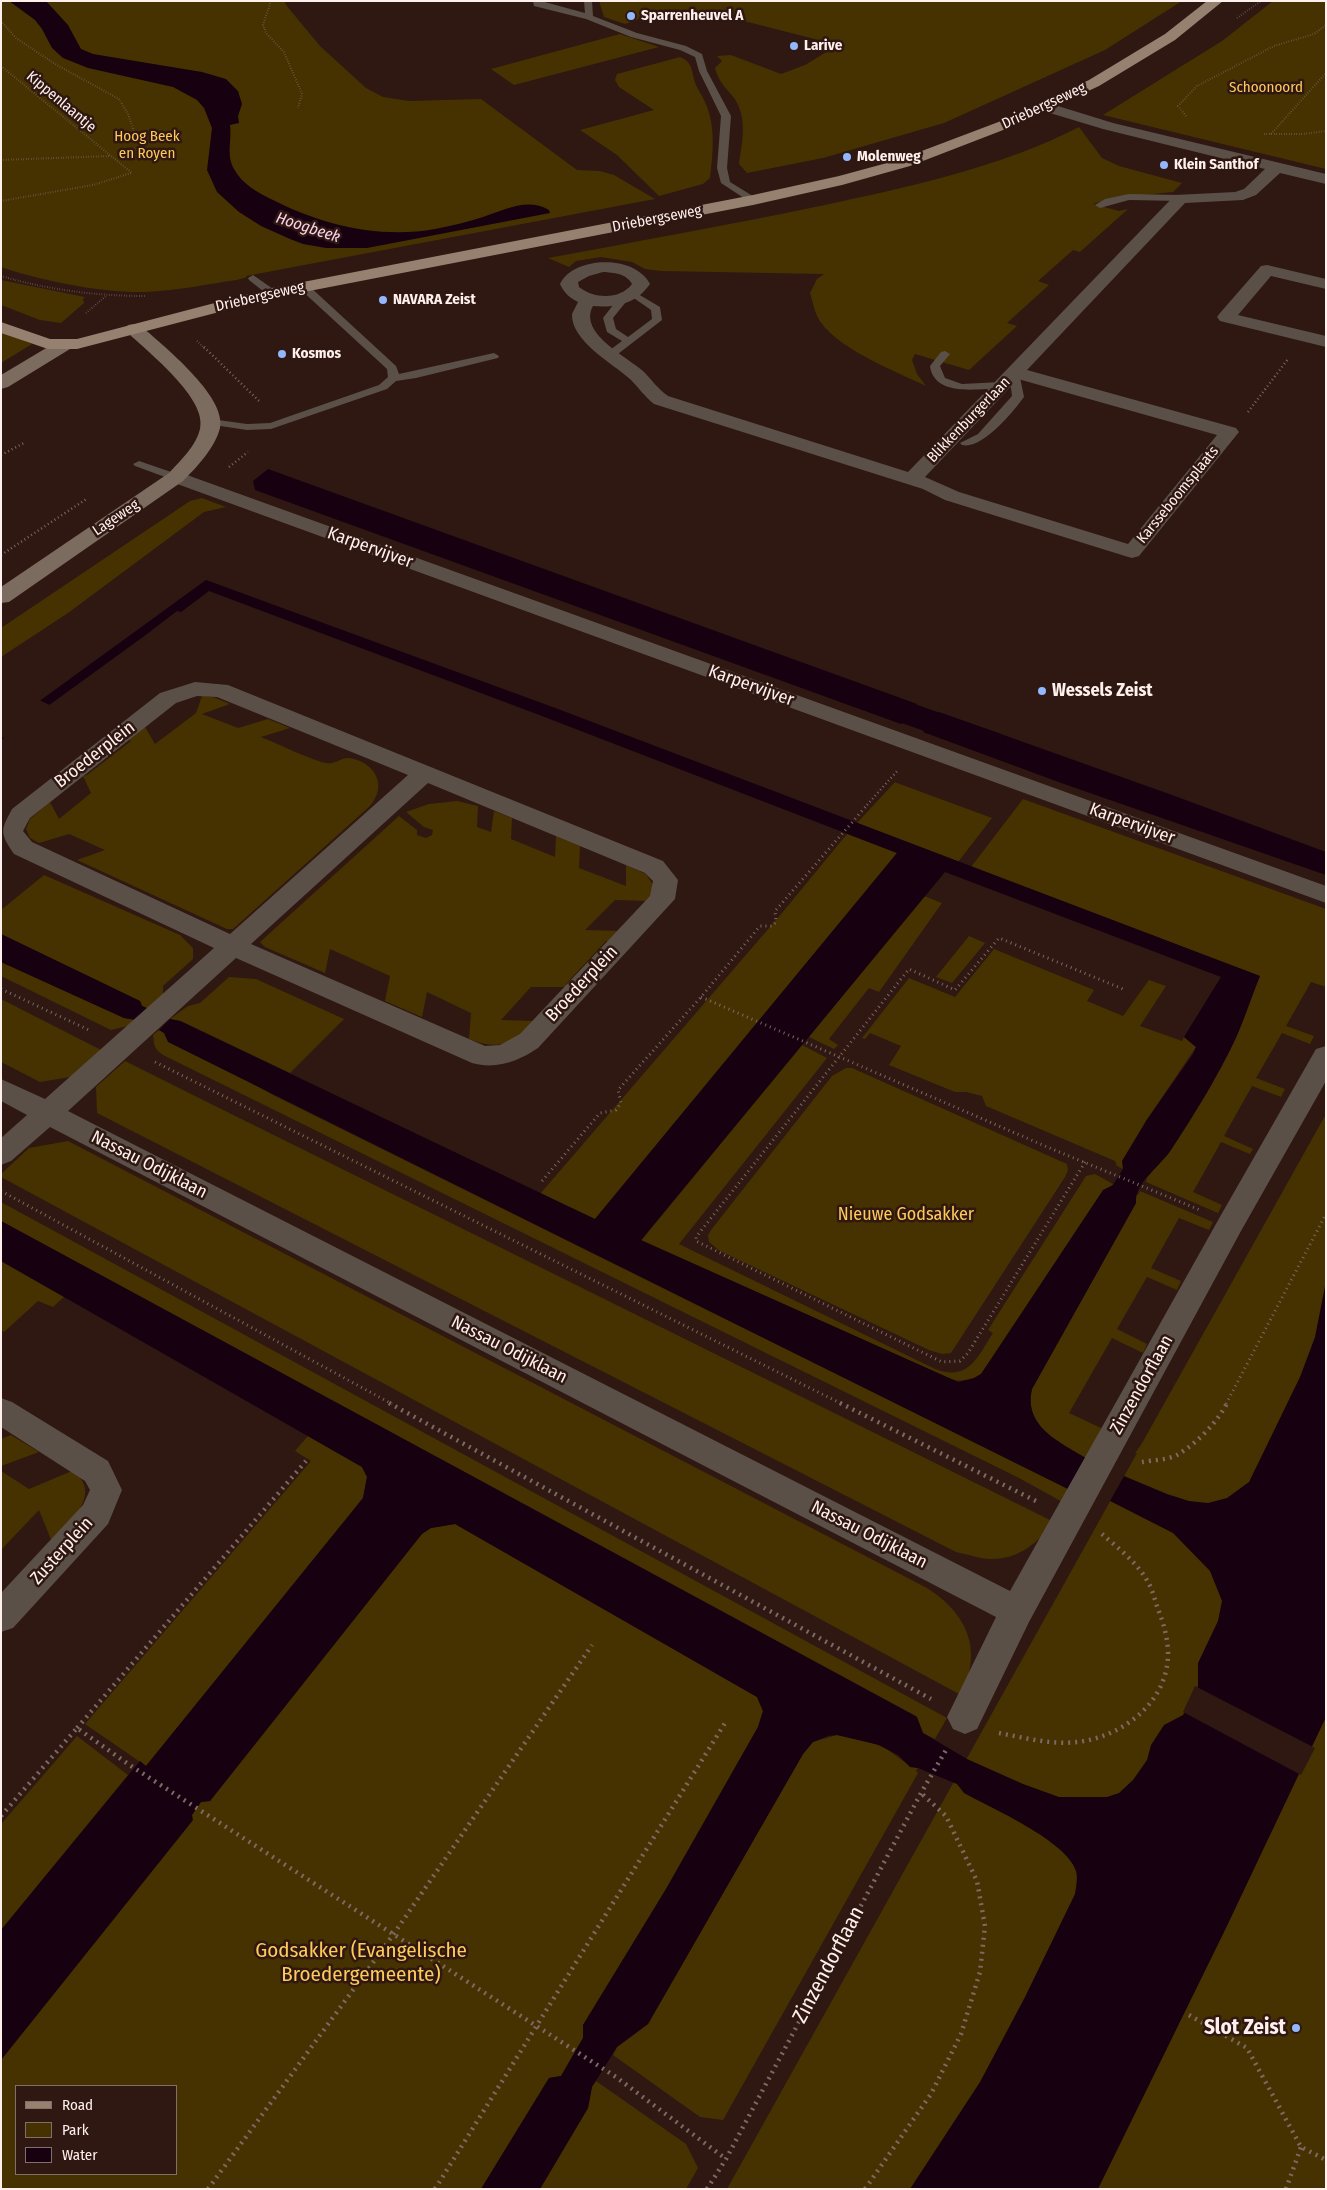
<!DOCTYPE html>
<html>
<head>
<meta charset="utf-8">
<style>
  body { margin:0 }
  #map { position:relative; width:1327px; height:2190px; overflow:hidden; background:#2f1712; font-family:"Fira Sans Condensed",sans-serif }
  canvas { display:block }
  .frame { position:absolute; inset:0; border:2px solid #fff0ed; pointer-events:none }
  .legend { position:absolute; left:15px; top:2085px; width:162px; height:90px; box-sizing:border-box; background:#2f1712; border:1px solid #826e6a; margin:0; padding:6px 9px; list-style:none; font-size:15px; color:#fff0ed }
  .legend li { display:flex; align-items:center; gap:10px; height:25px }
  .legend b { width:25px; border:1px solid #826e6a }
</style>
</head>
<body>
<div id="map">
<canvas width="1327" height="2190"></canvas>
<div class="frame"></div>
<ul class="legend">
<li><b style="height:6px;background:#968171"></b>Road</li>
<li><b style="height:14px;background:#463200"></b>Park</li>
<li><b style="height:14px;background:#170010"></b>Water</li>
</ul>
</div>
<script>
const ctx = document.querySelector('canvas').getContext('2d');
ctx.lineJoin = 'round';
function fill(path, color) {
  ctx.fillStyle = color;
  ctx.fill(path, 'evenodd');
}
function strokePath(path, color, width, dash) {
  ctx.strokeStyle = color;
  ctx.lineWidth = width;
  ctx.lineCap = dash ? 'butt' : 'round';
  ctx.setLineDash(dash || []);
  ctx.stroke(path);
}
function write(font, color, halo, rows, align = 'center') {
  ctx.font = font + ' "Fira Sans Condensed",sans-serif';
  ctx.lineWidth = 5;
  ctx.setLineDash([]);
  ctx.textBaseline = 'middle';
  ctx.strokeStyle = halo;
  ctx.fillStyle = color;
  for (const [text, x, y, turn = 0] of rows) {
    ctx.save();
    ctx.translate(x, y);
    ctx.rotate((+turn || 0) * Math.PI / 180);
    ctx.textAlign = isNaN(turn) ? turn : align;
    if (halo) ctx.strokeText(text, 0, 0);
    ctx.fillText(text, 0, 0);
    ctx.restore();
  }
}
fill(new Path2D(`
  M1 1H287L285 3 286 5 320 46 366 88 383 97 409 101 481 99 577 170 600 171 614 175 655 199 246 276 247 277 237 280C207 284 176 291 145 292 103 293 41 281 1 267Z
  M599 1H1182L1105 50 944 123 823 158 747 173 739 164C742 142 748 118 734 98 726 88 718 81 715 68L722 61 717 56 731 55 781 74 805 65 838 45 744 21 702 13 664 14 642 18 625 24 604 17Z
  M1273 1H1326V169L1103 115 1222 41Z
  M620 34 659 47 514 85 491 69Z
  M680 57C694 62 691 73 696 85 698 91 703 96 705 102 716 125 713 154 710 178L703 184 659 196 617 155 580 130 654 110 619 87 615 80 617 74Z
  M1079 127 1102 158 1119 166 1182 183 1173 192 1113 198 1093 204 1119 211 1128 209 1080 252 1073 250 1038 281 1049 285 1007 323 1017 326 969 370 915 354 912 360 917 374 926 386C895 371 832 347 817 316 814 309 812 300 810 293L817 279 824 274 661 271 645 269 632 262 601 257 576 261 569 267 548 258C639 241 729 225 820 206 908 187 999 168 1079 127Z
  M1 280 85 297 83 299 84 303 61 323 40 320 1 305Z
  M1 332 32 344 1 363Z
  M202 498 226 507 204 512 68 613 1 657V628L190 501Z
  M202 696 213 697 230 704 202 714 238 728 268 719 290 728 261 737C279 744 308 759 326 763 334 765 342 757 349 758 375 762 388 785 370 806L233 929H227L77 860 105 850 69 834 39 843 30 838 26 829 30 819 50 802 59 819 91 793 83 776 87 775 131 741 129 740 145 727 155 744 196 713Z
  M895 782 897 783 992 818 958 862 857 823Z
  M1023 799 1326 909V987L1311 982 1286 1026 1314 1036 1310 1044 1282 1033 1256 1078 1285 1089 1281 1097 1252 1086 1224 1136 1253 1149 1250 1154 1221 1142 1193 1192 1222 1205 1218 1213 1146 1182 1147 1178 1169 1152 1209 1088 1246 1012 1260 976 971 867Z
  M457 801 478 806 477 827 491 832 494 811 512 818 511 839 555 857 556 836 580 846 579 868 626 886V865L646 874 653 885 652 895 647 901 615 900 585 930 619 931 608 942 606 941 566 984 567 987H531L501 1020 534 1021C514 1044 498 1051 469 1039L471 1013 427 992 422 1017 385 1001 390 976 330 949 325 973 265 947 260 942 399 816 417 830V835L426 838 432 835 433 830 424 827 406 812 429 804Z
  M847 834 897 853 595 1219 540 1194 782 913Z
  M44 875 180 935 193 948V959L163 986V995L149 1009 142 1006 140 1001 1 934V910Z
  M924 896 942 903 879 992 869 988 829 1039 838 1045 834 1049 809 1037Z
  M969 936 985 943 952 983 936 977Z
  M994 949 1094 990 1087 1001 1123 1016 1149 980 1166 986 1140 1026 1182 1041 1184 1037 1196 1047 1146 1121 1123 1169 1117 1166 1115 1161 986 1106 982 1096 966 1092H955L889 1065 901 1046 870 1033 865 1039 862 1038 909 978 955 997Z
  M1 962 124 1018 136 1020 132 1025 111 1030 1 976Z
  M229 977 256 979 344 1019 290 1073 181 1021 170 1019 188 1006 200 1003Z
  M1 999 105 1052 76 1076 40 1082 1 1062Z
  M159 1030 273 1095 1070 1490 1066 1504 1019 1478 163 1055C154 1049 154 1045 153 1035Z
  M802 1045 827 1058 679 1244 935 1369C969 1382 978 1356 993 1333L988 1330 1086 1176 1095 1174 1113 1184 981 1374C970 1381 961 1383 949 1378L641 1241Z
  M125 1061 187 1092 1054 1522C1037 1543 1020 1559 991 1559 980 1559 967 1554 956 1552L97 1113 96 1087Z
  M846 1068H852L1067 1164 1068 1170 1065 1177 951 1353 942 1354 929 1350 720 1251 709 1242 708 1235 711 1230 832 1076Z
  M1326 1114V2189H727L1137 1453H1135L1141 1445Z
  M68 1141 927 1588C957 1607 978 1635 969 1673 968 1680 962 1687 959 1694L1 1177V1174L29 1148Z
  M1140 1191 1213 1222 1209 1230 1179 1218 1151 1268 1181 1281 1177 1290 1147 1277 1117 1329 1147 1344 1143 1353 1112 1338 1069 1413 1101 1428 1098 1444 1089 1460C1062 1443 1023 1428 1032 1389L1136 1203 1135 1193 1138 1195Z
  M1 1202 947 1718 935 1739 923 1733 916 1716 1 1221Z
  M1 1261 64 1297 53 1307 38 1301 4 1332 1 1330Z
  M11 1435 39 1452 1 1466V1439Z
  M308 1436 362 1467 367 1477 363 1498 146 1766 85 1724 311 1461 295 1451Z
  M1 1471 29 1489 72 1471C105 1492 68 1525 52 1542L39 1510 1 1550Z
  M455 1524 757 1697 763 1711 758 1727 666 1889 583 2025V2038L561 2076 549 2078 481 2189H1V2060L192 1821V1815L201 1802 210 1801 422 1533 431 1528ZM16 2086H176V2174H16Z
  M837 1735C851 1738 867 1740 880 1746 893 1751 906 1766 918 1768L916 1771 918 1773 723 2120 700 2117 613 2055 617 2047 648 2024 803 1754 813 1742Z
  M77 1736 128 1775 1 1930V1824Z
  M596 2081 686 2144 698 2168 686 2189H540L588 2108 592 2086Z`), '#463200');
fill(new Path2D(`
  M9 1H46L68 25 81 49 93 54 202 72 226 79 238 91 242 104 238 116 239 123 230 125C232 141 226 155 234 169 242 184 258 193 273 200 322 225 380 239 435 229 451 226 468 222 483 217 504 210 528 197 549 210L550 213 367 248H326L303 244 290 239 261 226 239 212 217 192 207 170 212 128 204 108 197 100 173 87 88 68 63 58 52 48 42 29 35 20Z
  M268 469 917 704 901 724 255 490 253 481Z
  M206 580 558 709 1260 976C1251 997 1245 1019 1235 1040 1217 1078 1194 1115 1171 1150 1160 1167 1135 1181 1136 1203L1032 1389C1023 1428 1062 1443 1089 1460L1070 1490 168 1042 164 1033 159 1030 170 1019 180 1021 595 1219 897 853 542 716 209 591 181 612 177 611 143 637 1 740V729ZM945 872 1221 977 1184 1037 1196 1047 1193 1054 1146 1121 1122 1161 1123 1169 1113 1185 1103 1190 981 1374 974 1378 958 1382 641 1240Z
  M939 712 1172 795 1326 852V875L1064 784 923 732Z
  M1 934 140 1001 142 1006 149 1009 136 1020 124 1018 1 962Z
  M1 1221 917 1717 923 1733 967 1759 1023 1784 1059 1797H1107L1119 1793 1133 1780 1147 1760 1151 1745 1164 1725 1183 1715 1198 1686V1663L1218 1621 1222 1601 1210 1571 1173 1533 1110 1501 1124 1476 1167 1494 1189 1501 1208 1503 1227 1498 1249 1482 1300 1377 1315 1337 1326 1281V1717L1226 1928 1098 2189H910L980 2082 1025 1997 1075 1894C1076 1887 1078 1879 1076 1871 1067 1841 991 1808 964 1793L957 1784 918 1768 910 1767 898 1755 879 1745 837 1735 828 1736 813 1742 803 1754 648 2024 617 2047 592 2087 588 2108 540 2189H481L549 2078 561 2076 583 2038V2025L666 1889 758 1727 763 1711 757 1697 455 1524 431 1528 422 1534 210 1801 201 1802 192 1815 193 1820 1 2060V1930L140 1761 146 1766 363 1498 367 1477 362 1467 1 1261Z`), '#170010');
fill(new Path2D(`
  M39 700 50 705 5 738 1 737V728Z
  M1195 1686 1315 1748 1301 1775 1183 1712Z`), '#2f1712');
fill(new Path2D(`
  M851 682 1001 734 1006 742 1001 750 988 753 838 701 833 693 838 685Z`), '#170010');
strokePath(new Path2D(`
  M271 1 263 25 266 33 284 52 302 94 298 108
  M1237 18 1261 1
  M1 21 16 38 55 64 119 99 128 114 144 160
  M1 66 132 173
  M1186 116 1178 106 1197 86 1274 46 1314 34 1326 25
  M1264 134H1303L1326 131
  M1271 134 1326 73
  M1 160 110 156
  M1 201 93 185 131 173
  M1 276C49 290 96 296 146 296
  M86 313 106 296
  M197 341 205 349`), '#7d6864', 2, [0.5, 2]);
strokePath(new Path2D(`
  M204 347 259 401
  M1248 412 1288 359
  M1 455 24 443
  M229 467 248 452
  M1 555 88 498
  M867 805 898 770`), '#7d6864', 2.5, [1, 3]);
strokePath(new Path2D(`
  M1 989 89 1030
  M701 997 1052 1149 1200 1210
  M155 1062 842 1404
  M1085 1162 968 1353 960 1361 942 1362 696 1241V1237L909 969 955 990 999 938 1123 989
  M542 1181 600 1113 616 1110 621 1103 618 1090 701 997 760 926H772L776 922 775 911 868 804
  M1 1191 392 1404
  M1226 1404 1326 1214`), '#7d6864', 3, [1, 4]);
strokePath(new Path2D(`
  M389 1403 931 1699
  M840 1403 1036 1501
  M1142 1462C1152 1460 1168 1460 1177 1455 1196 1444 1217 1423 1227 1403
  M77 1728 306 1461
  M999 1733C1025 1738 1052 1745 1078 1742 1125 1736 1170 1700 1168 1650 1167 1635 1163 1622 1158 1609 1155 1601 1153 1591 1149 1584 1139 1564 1118 1548 1102 1534
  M1 1816 77 1728 131 1766 616 2077 726 2159
  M1189 2015 1247 2048 1301 2147 1326 2160
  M208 2189 393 1935 592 1645
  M435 2189 725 1723
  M707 2189 726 2159 921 1793 946 1750
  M865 2189 931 2094 961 2034 980 1972 985 1926 977 1881 946 1816 921 1793
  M1286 2189 1301 2147`), '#7d6864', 4.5, [2, 5]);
fill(new Path2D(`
  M533 1H541L585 13 584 1H592L593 16 637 33 686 46 702 54 707 71 731 116 727 168 730 182 756 198V202H750L721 183 717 168 721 116 699 71 695 57 680 50 631 37 586 19 534 6Z
  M1129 194 1181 195 1186 198 1181 201 1129 200 1100 208 1095 205 1105 199Z
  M253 275 276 291V295H268L249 280 248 278Z
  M304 284 308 285 396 366 399 374 494 353 499 356 498 358 416 378 396 381 387 389 271 429 247 430 207 424 205 422 211 419 247 424 270 423 379 385 388 377 387 369 300 289V285Z
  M633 291 660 307 662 320 614 357H606L605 355 606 353 622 341 607 332 603 318 620 296H628L629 298 613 318 616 329 628 337 652 319 651 310 628 294Z
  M945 351 950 354 940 366 945 378 962 384 1001 382 1007 385 1001 388C978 389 934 397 930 366L941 352Z
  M1014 369 1019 372 1024 397C1013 412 982 450 962 445L960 443 978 434 1012 396 1009 372Z
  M139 461 180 475 182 477 176 481 135 466 133 464Z`), '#5a5048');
fill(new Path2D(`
  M1045 102 1113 123 1326 174V184L1280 173 1256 195 1243 200 1185 203 1027 370 1236 428 1239 432 1139 556 1132 558 1125 556 945 500 923 489 654 404C645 397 638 387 630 379 612 363 571 341 572 314L578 302C570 298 564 293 560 284 573 256 635 254 650 284 636 304 616 308 593 306 578 333 626 356 643 371 651 379 658 389 668 396L908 472 1175 195 1235 192 1244 189 1265 169 1103 129 1040 110 1037 107 1040 104ZM603 272C614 273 626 273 632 284 620 300 594 299 579 287L578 282 589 276ZM1018 379 1217 435 1128 544 959 492 925 477Z
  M1267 265 1326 279V289L1271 276 1238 315 1326 336V347L1220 321 1217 317 1220 313 1261 266Z
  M176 471 1326 886V903L169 481 166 477 169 473Z
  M195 682 228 685 663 861 678 880 675 899 538 1048C519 1061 496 1070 472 1063L236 958 68 1111 1010 1591 1221 1215 1316 1049 1326 1046V1081L1241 1231 1029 1622 977 1729 965 1734 953 1729 947 1717 996 1617 50 1127 11 1161 1 1165V1138L27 1115 1 1101V1079L45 1099 214 948 14 854C0 833 0 831 12 809L160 693ZM197 696 217 697 408 775 230 934 32 842 23 831 30 818 176 703ZM428 783 645 873 653 881 650 896 520 1034 500 1045 485 1046 251 944Z
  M1 1398 12 1402 108 1461 122 1490 108 1524 13 1628 1 1632V1593L83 1505 90 1490 85 1481 1 1427Z`), '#5a5048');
fill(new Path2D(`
  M134 324 140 325C162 345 227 396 220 428 215 448 197 467 183 481L9 602 1 603V587L169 473C181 460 196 446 200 429 208 399 148 352 128 333L125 329 128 325Z
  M64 340 70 341 73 345 70 349 8 387 1 389V375L58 341Z`), '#7c6b5f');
fill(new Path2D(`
  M1207 1H1223L1175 40 1099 86 1011 127 910 166 842 185 753 205 273 298 77 349H48L1 333V322L50 339H77L272 288 753 195 839 176 898 160 1001 121 1089 80 1165 34Z`), '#968171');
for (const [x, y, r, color] of [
  [631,16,5,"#92b7fd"],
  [794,46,5,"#92b7fd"],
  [847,157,5,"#92b7fd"],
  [1164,165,5,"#92b7fd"],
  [383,300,5,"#92b7fd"],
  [282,354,5,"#92b7fd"],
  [1042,691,5,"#92b7fd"],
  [1296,2028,5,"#92b7fd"]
]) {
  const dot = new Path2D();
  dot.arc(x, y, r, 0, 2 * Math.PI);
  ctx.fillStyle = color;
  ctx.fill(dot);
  strokePath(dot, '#2f1712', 2);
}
write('bold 15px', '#fff0ed', '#2f1712', [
  ["Sparrenheuvel A",641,16],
  ["Larive",804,46],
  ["Molenweg",857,157],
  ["Klein Santhof",1174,165],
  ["NAVARA Zeist",393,300],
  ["Kosmos",292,354]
], 'left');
write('15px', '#feca5a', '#2f1712', [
  ["Schoonoord",1266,88],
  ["Hoog Beek",147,137],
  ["en Royen",147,154]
]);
write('15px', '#fff0ed', '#2f1712', [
  ["Kippenlaantje",61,102,40],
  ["Driebergseweg",1044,106,-25],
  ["Driebergseweg",657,219,-11],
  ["Driebergseweg",260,297,-13],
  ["Blikkenburgerlaan",969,420,-46],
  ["Karsseboomsplaats",1178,495,-51],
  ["Lageweg",116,518,-34]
]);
write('italic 16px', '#fbd2eb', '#2f1712', [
  ["Hoogbeek",308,228,18]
]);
write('18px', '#fff0ed', '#2f1712', [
  ["Karpervijver",370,548,20],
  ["Karpervijver",751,686,20],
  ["Broederplein",95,755,-38],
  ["Karpervijver",1132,824,20],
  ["Broederplein",582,984,-47],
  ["Nassau Odijklaan",149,1165,27],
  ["Nassau Odijklaan",509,1350,27],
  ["Zinzendorflaan",1142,1385,-61],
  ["Nassau Odijklaan",869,1535,27],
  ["Zusterplein",62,1551,-48]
]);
write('bold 18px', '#fff0ed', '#2f1712', [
  ["Wessels Zeist",1052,691]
], 'left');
write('18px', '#feca5a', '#2f1712', [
  ["Nieuwe Godsakker",906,1215]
]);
write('21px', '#feca5a', '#2f1712', [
  ["Godsakker (Evangelische",361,1951],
  ["Broedergemeente)",361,1975]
]);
write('21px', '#fff0ed', '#2f1712', [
  ["Zinzendorflaan",829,1965,-62]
]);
write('bold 21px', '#fff0ed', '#2f1712', [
  ["Slot Zeist",1286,2028]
], 'right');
</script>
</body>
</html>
